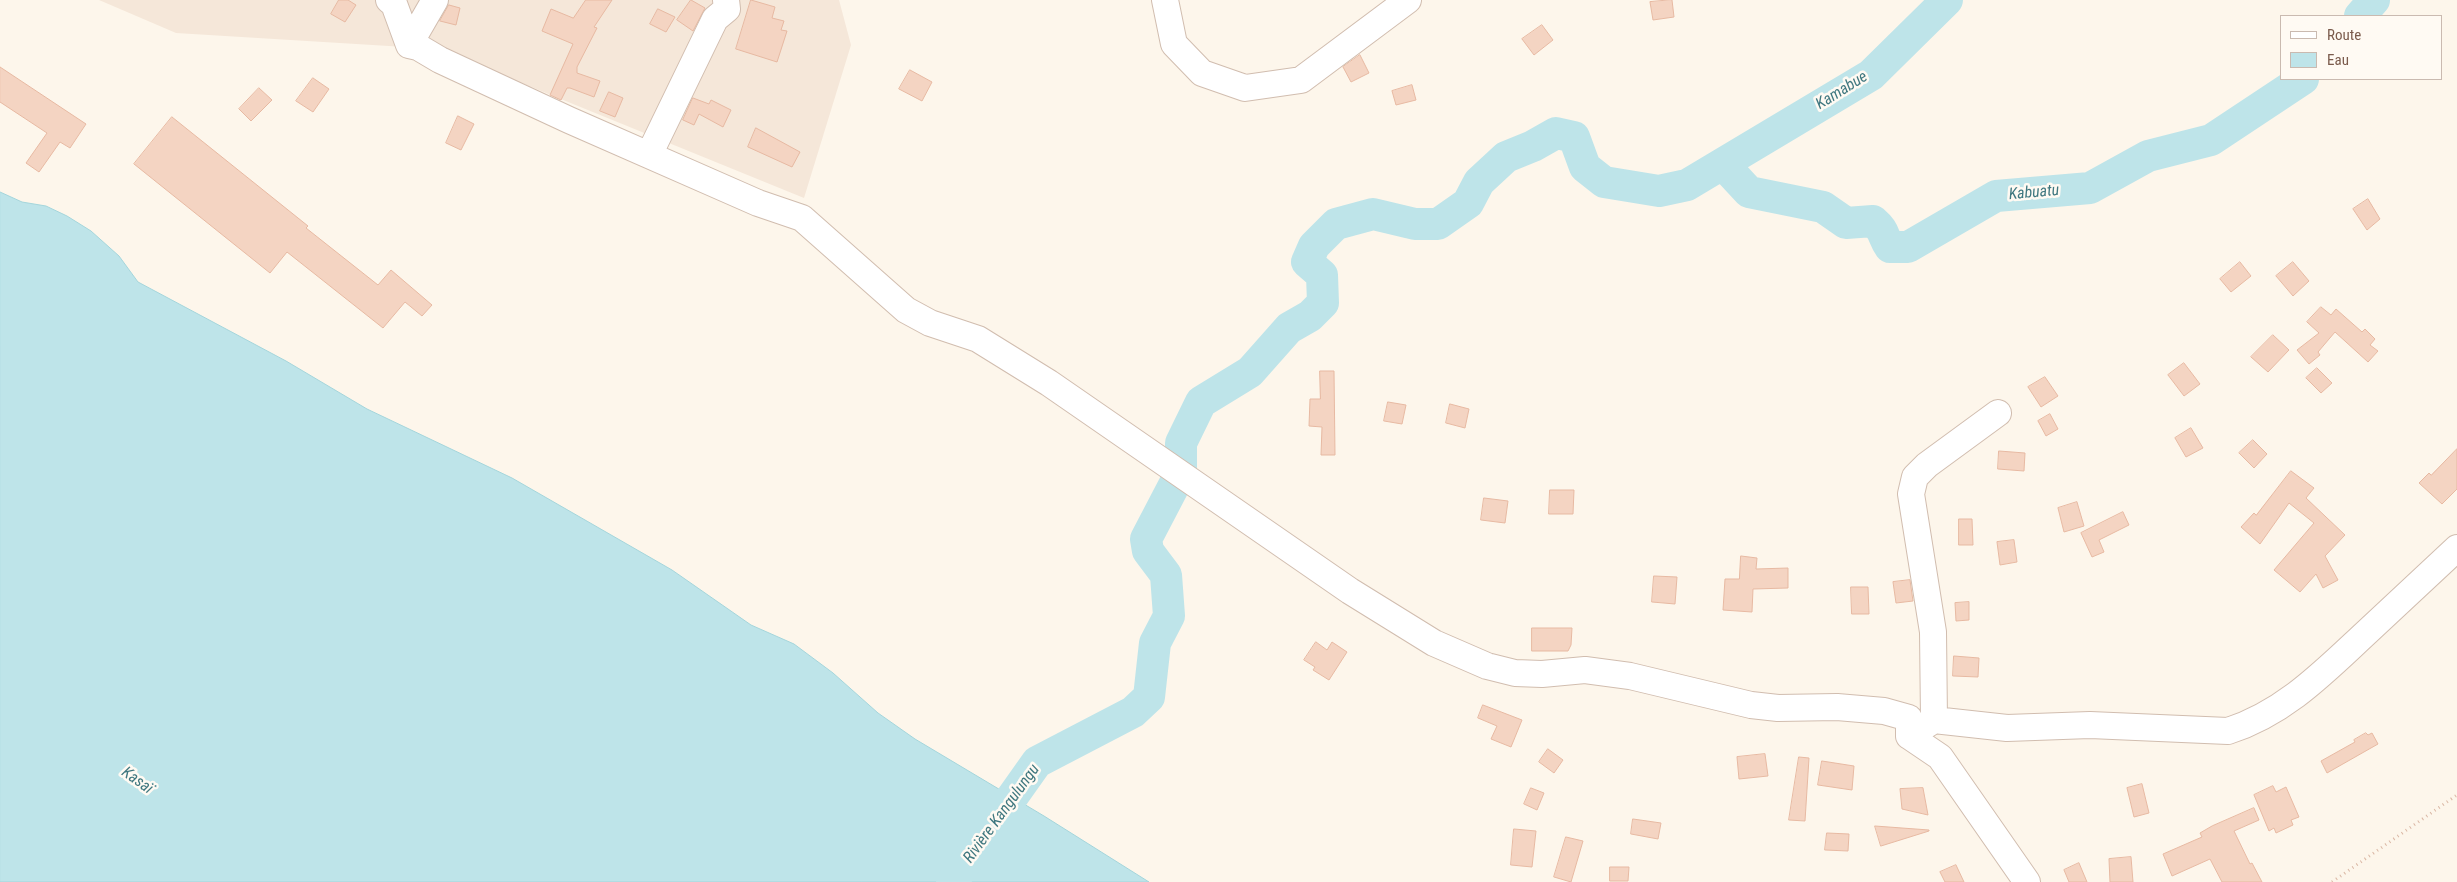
<!DOCTYPE html>
<html>
<head>
<meta charset="utf-8">
<style>
  body { margin:0 }
  #map { position:relative; width:2457px; height:882px; overflow:hidden; background:#fdf6eb; font-family:"Roboto Condensed",sans-serif }
  canvas { display:block }
  .legend { position:absolute; left:2280px; top:15px; width:162px; height:65px; box-sizing:border-box; background:#fffaf3; border:1px solid #cabab0; margin:0; padding:6px 9px; list-style:none; font-size:15px; color:#7b5b4c }
  .legend li { display:flex; align-items:center; gap:10px; height:25px }
  .legend b { width:25px; border:1px solid #cabab0 }
</style>
</head>
<body>
<div id="map">
<canvas width="2457" height="882"></canvas>
<ul class="legend">
<li><b style="height:6px;background:#fff"></b>Route</li>
<li><b style="height:14px;background:#bee4e9"></b>Eau</li>
</ul>
</div>
<script>
const ctx = document.querySelector('canvas').getContext('2d');
ctx.lineJoin = 'round';
function fill(path, color) {
  ctx.fillStyle = color;
  ctx.fill(path, 'evenodd');
}
function strokePath(path, color, width, dash) {
  ctx.strokeStyle = color;
  ctx.lineWidth = width;
  ctx.lineCap = dash ? 'butt' : 'round';
  ctx.setLineDash(dash || []);
  ctx.stroke(path);
}
function write(font, color, halo, rows, align = 'center') {
  ctx.font = font + ' "Roboto Condensed",sans-serif';
  ctx.lineWidth = 5;
  ctx.setLineDash([]);
  ctx.textBaseline = 'middle';
  ctx.strokeStyle = halo;
  ctx.fillStyle = color;
  for (const [text, x, y, turn = 0] of rows) {
    ctx.save();
    ctx.translate(x, y);
    ctx.rotate((+turn || 0) * Math.PI / 180);
    ctx.textAlign = isNaN(turn) ? turn : align;
    if (halo) ctx.strokeText(text, 0, 0);
    ctx.fillText(text, 0, 0);
    ctx.restore();
  }
}
fill(new Path2D(`
  M99 0H839L851 45 804 198 438 49 176 33Z`), '#f5e7d9');
const water = new Path2D(`
  M0 192 22 202 46 206 67 216 91 231 119 256 138 282 286 361 367 409 512 478 672 570 751 625 794 644 833 673 878 713 915 739 1044 816 1149 882H0Z`);
fill(water, '#bee4e9');
strokePath(water, '#a4d5db', 1);
strokePath(new Path2D(`
  M2360 16 2374 0
  M1723 164 1749 192 1823 207 1846 223 1873 221C1886 232 1882 236 1890 247H1908L1996 196 2090 188 2148 156 2211 140 2303 79
  M952 882 1037 762 1133 712 1149 697 1155 643 1169 616 1166 575 1148 551 1146 539 1181 472V443L1201 402 1250 372 1289 328 1310 316 1323 303 1322 275 1307 262 1314 246 1336 224 1373 214 1415 224H1438L1468 203 1479 182 1506 157 1533 146 1556 133 1574 137 1585 167 1604 182 1659 191 1687 185 1871 75 1947 0`), '#bee4e9', 32);
const building = new Path2D(`
  M339 0H348L356 5 345 22 331 14Z
  M586 0H612L594 27 597 28 577 67V73L600 81 594 97 570 88H567L561 100 550 95 573 44 542 31 551 9 573 18Z
  M691 0 705 8 693 31 677 20Z
  M751 0 775 7 772 18 784 21 781 30 787 31 777 62 736 49Z
  M1672 0 1674 17 1653 20 1650 2Z
  M449 5 460 8 456 25 440 21Z
  M658 9 675 17 666 32 650 24Z
  M1542 25 1553 40 1534 55 1522 39Z
  M1360 55 1369 73 1351 82 1343 67Z
  M0 67 86 124 70 148 60 142 39 172 26 163 47 133 0 102Z
  M910 70 932 82 922 101 899 89Z
  M313 78 329 89 313 112 296 101Z
  M1412 85 1416 100 1396 105 1392 91Z
  M259 88 272 100 251 121 239 109Z
  M609 92 623 98 615 117 600 111Z
  M693 98 709 104 711 100 731 110 723 127 699 114 694 125 683 120Z
  M458 116 474 124 461 150 446 143Z
  M172 117 308 226 306 228 378 285 391 270 432 305 422 316 405 302 383 328 287 252 270 273 134 164Z
  M756 128 800 152 792 167 748 147Z
  M2368 199 2380 219 2367 230 2353 209Z
  M2240 262 2251 276 2231 292 2220 279Z
  M2293 262 2309 281 2293 296 2276 276Z
  M2321 307 2331 315 2336 309 2362 332 2365 329 2375 339 2370 345 2378 351 2368 362 2335 332 2318 352 2320 355 2309 364 2297 350 2319 333 2307 322Z
  M2273 335 2289 350 2268 372 2251 357Z
  M2184 363 2200 384 2184 396 2168 375Z
  M2317 368 2332 383 2321 393 2306 378Z
  M1320 371H1334L1335 455H1321L1322 427 1309 426 1310 399H1320Z
  M2045 377 2058 396 2041 407 2028 387Z
  M1388 402 1406 405 1402 424 1384 421Z
  M1450 404 1469 409 1465 428 1446 423Z
  M2050 414 2058 429 2046 436 2038 421Z
  M2191 428 2203 448 2186 457 2175 438Z
  M2253 440 2267 454 2254 468 2239 453Z
  M2457 449V489L2442 504 2419 483 2429 473 2431 475Z
  M1999 451 2025 453 2024 471 1998 469Z
  M2291 471 2314 488 2306 498 2345 535 2325 556 2338 580 2323 588 2316 574 2300 592 2274 570 2314 523 2289 503 2260 544 2241 527 2254 513 2256 515Z
  M1550 490H1574L1573 514H1549Z
  M1484 498 1508 501 1505 523 1481 520Z
  M2077 502 2084 526 2064 532 2058 508Z
  M2123 512 2129 525 2099 540 2104 552 2092 557 2081 533Z
  M1959 519H1972L1973 545H1959Z
  M2014 540 2017 562 2000 565 1997 542Z
  M1741 556 1757 558 1756 569 1788 568V588L1753 589 1752 612 1723 610 1725 579H1739Z
  M1654 576 1677 577 1675 604 1652 602Z
  M1910 580 1913 601 1896 603 1893 582Z
  M1851 587H1868L1869 614H1852Z
  M1969 602V620L1956 621 1955 603Z
  M1532 628H1572L1571 645 1568 651H1532Z
  M1316 642 1327 650 1332 642 1347 652 1329 680 1313 670 1315 667 1304 660Z
  M1954 656 1979 658 1978 677 1953 676Z
  M1483 705 1522 720 1511 747 1491 739 1497 726 1478 718Z
  M2366 733 2368 735 2372 733 2378 744 2327 773 2321 761 2355 742 2354 740Z
  M1548 749 1563 760 1554 773 1539 762Z
  M1765 754 1768 776 1739 779 1737 757Z
  M1799 757 1809 758 1805 821 1789 820Z
  M1822 761 1854 766 1852 790 1818 785Z
  M2142 784 2149 813 2134 817 2127 788Z
  M2273 786 2276 792 2286 787 2299 817 2291 820 2293 825 2276 833 2274 828 2269 831 2254 795Z
  M1531 788 1544 793 1537 810 1524 804Z
  M1923 788 1928 815 1902 809 1900 789Z
  M2254 808 2259 820 2234 831 2250 864 2252 863 2262 882H2222L2210 859 2172 876 2163 854 2202 837 2200 833 2212 826Z
  M1633 819 1661 823 1658 839 1631 834Z
  M1875 826 1929 830V831L1881 846Z
  M1514 829 1536 831 1532 867 1511 865Z
  M1827 833 1849 834 1848 851 1825 850Z
  M1566 837 1583 841 1571 882 1554 877Z
  M2131 857 2133 882H2110L2109 859Z
  M2079 863 2087 882H2069L2064 870Z
  M1956 865 1964 882H1945L1940 872Z
  M1610 867H1629L1628 881H1610Z`);
fill(building, '#f4d4c2');
strokePath(building, '#e7b9a2', 1);
const minor = new Path2D(`
  M389 0 394 4 409 45 418 47 440 60 569 120 758 203 802 218 906 310 930 323 978 339 1049 383 1350 591 1434 643 1487 666 1515 673 1542 674 1585 670 1630 676 1751 705 1778 708 1837 707 1884 711 1909 718V736
  M1165 0 1174 44 1202 73 1245 88 1301 80 1408 0
  M409 45 435 0
  M649 155 715 19 727 9 726 0
  M1934 720 1933 632 1911 494 1915 477 1927 465 1998 413
  M1909 736 1934 720 2007 728 2090 725 2228 731C2285 713 2325 671 2367 632 2397 604 2427 576 2457 548
  M1909 736 1940 757 2027 882`);
strokePath(minor, '#d1bdaf', 28);
strokePath(new Path2D(`
  M2332 882 2457 795`), '#dab7a4', 3, [1, 4]);
strokePath(minor, '#fff', 26);
write('italic 16px', '#3f777f', '#fffaf3', [
  ["Kamabue",1842,91,-32],
  ["Kabuatu",2034,193,-5],
  ["Kasaï",137,781,36],
  ["Rivière Kangulungu",1002,814,-54]
]);
</script>
</body>
</html>
